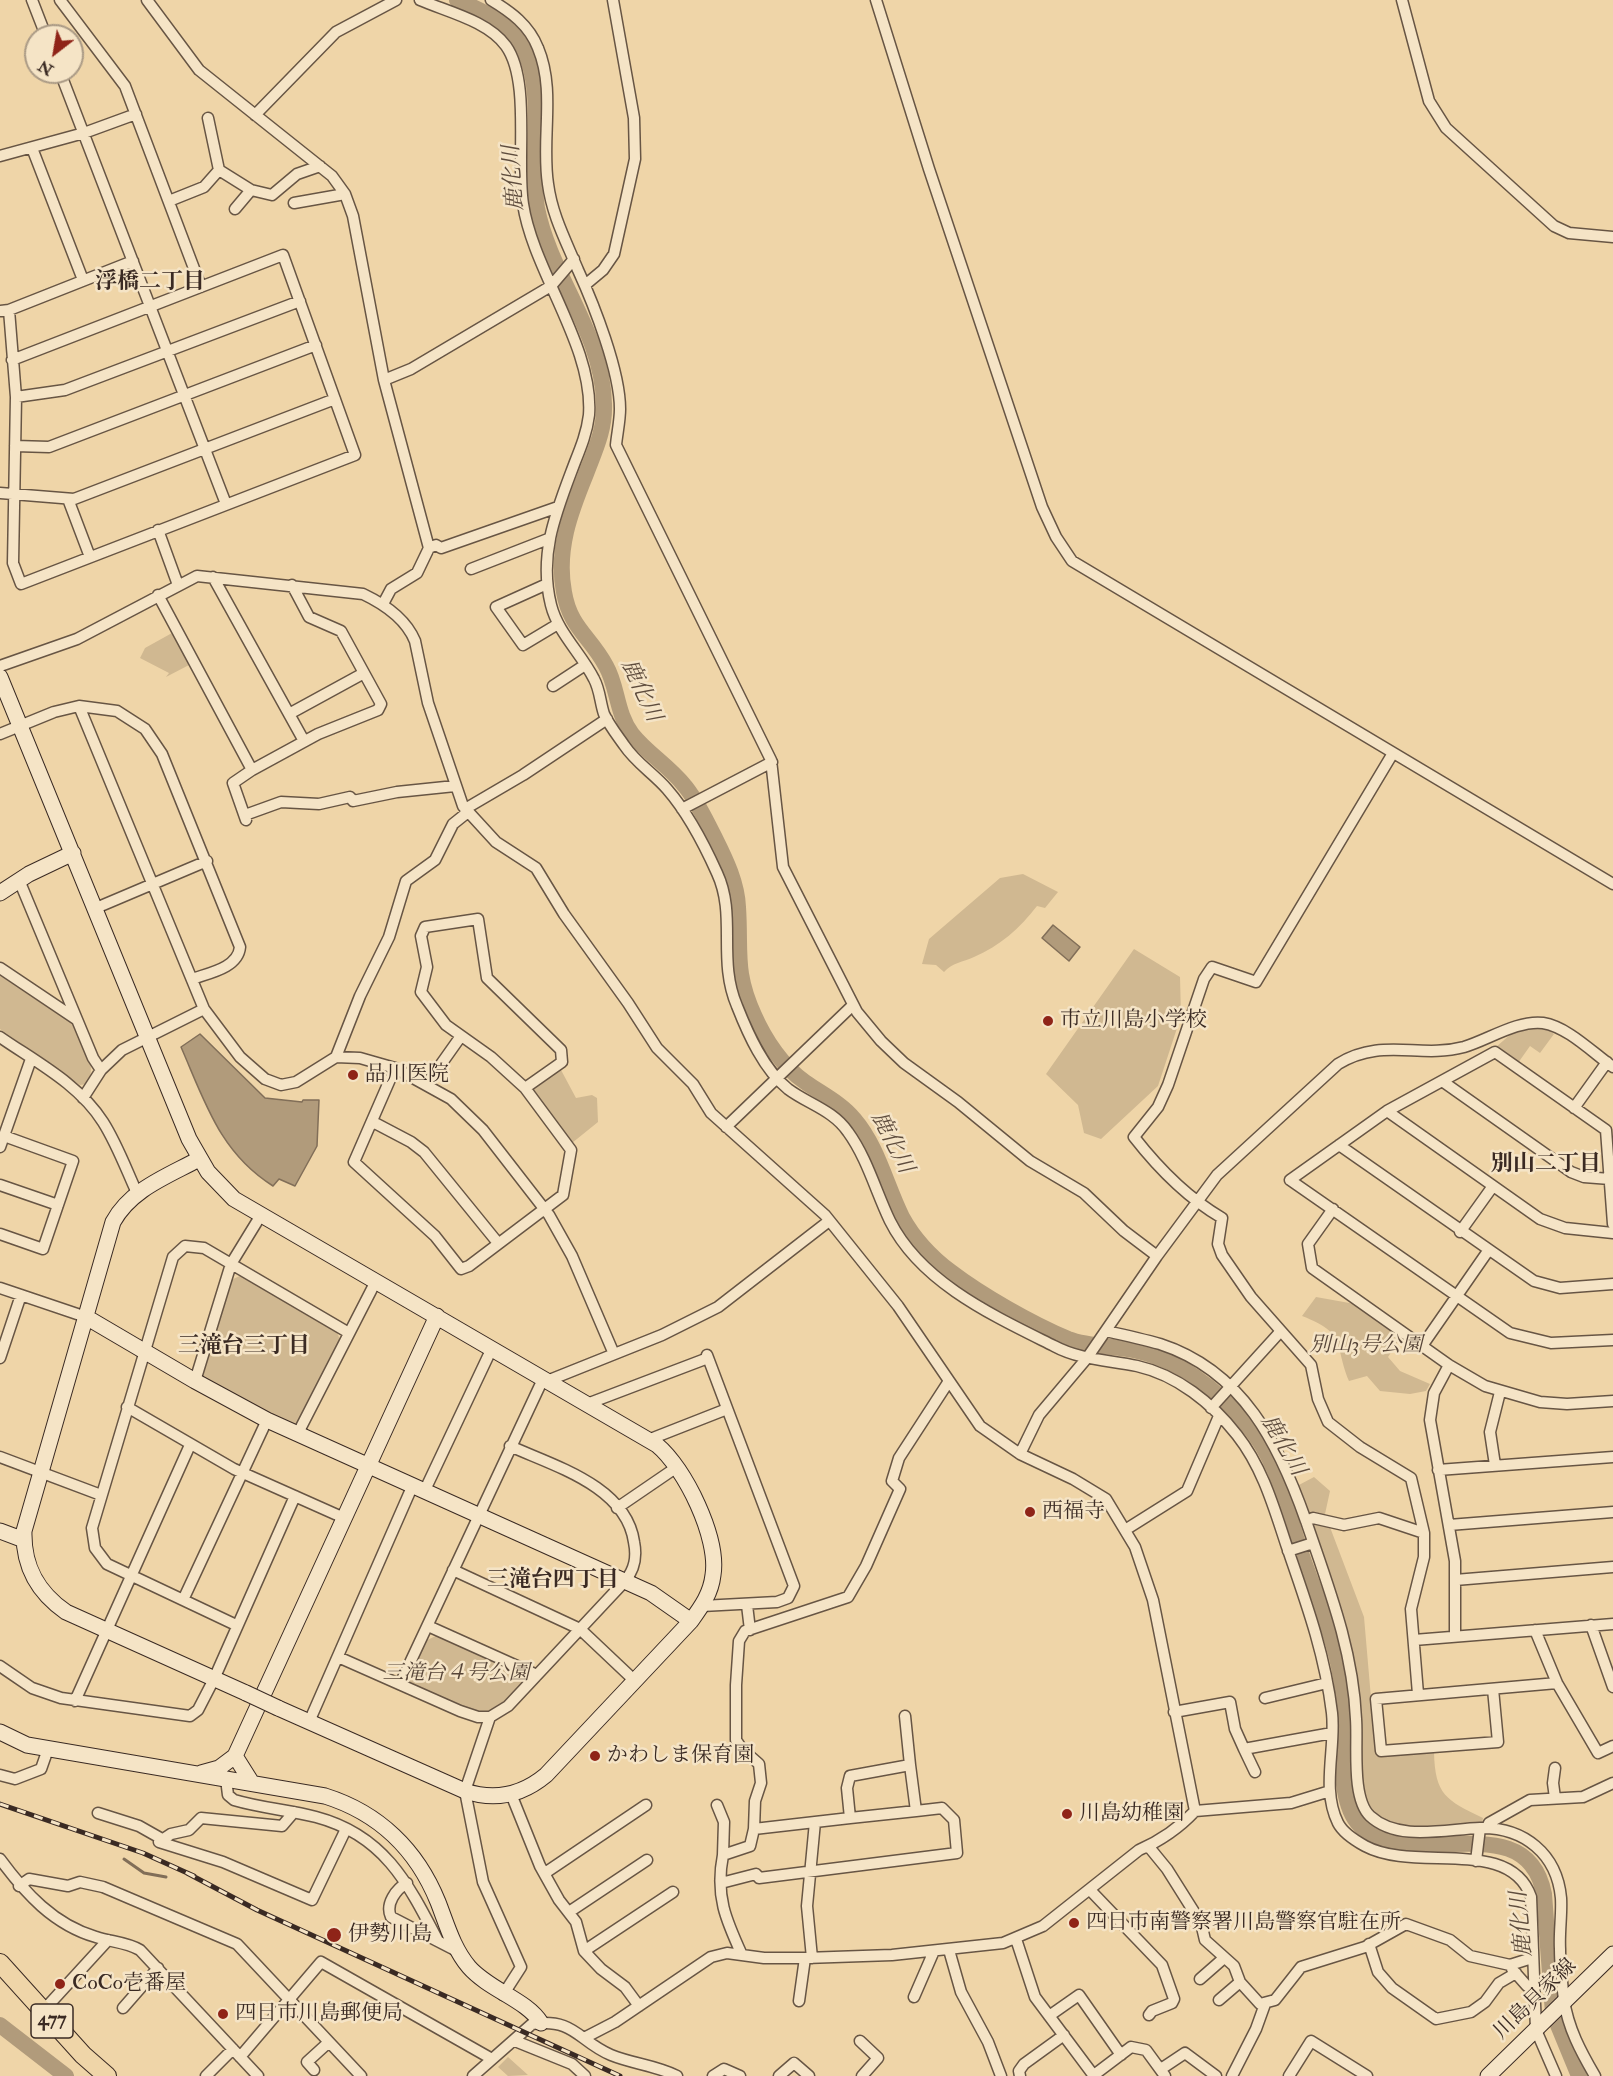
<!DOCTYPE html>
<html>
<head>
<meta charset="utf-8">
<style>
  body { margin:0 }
  #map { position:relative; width:1613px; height:2076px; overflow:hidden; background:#efd5a8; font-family:"IM FELL Double Pica",serif }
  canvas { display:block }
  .north { position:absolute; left:24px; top:24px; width:60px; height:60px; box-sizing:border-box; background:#f5e4c6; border:2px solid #aa9a85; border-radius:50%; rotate:211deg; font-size:16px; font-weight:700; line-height:24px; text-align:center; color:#3a2a23 }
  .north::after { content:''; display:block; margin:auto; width:21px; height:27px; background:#8f2418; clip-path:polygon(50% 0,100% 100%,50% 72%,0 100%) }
</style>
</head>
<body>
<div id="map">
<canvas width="1613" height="2076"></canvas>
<div class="north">N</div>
</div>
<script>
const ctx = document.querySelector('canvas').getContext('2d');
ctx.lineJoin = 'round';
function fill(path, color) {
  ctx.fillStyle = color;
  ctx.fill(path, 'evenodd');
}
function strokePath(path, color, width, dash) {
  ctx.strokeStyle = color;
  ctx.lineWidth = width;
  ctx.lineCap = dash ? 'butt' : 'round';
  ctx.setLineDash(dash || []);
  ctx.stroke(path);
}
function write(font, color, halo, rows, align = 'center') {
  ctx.font = font + ' "IM FELL Double Pica","Noto Serif JP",serif';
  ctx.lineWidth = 5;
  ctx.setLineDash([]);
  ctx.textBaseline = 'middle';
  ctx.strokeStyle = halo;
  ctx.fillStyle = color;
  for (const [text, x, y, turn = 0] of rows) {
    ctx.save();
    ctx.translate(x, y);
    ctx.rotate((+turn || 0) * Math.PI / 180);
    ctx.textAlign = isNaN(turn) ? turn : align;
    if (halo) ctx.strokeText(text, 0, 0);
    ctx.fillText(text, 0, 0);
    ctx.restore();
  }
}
fill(new Path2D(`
  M172 633 189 665 166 677 169 673 140 658 145 648Z
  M1023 874 1058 892 1045 908 1037 906C1020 928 1000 946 974 957 963 962 952 963 944 972L936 965 922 964 929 939 1000 878Z
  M1134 949 1180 977 1181 1016 1158 1086 1101 1139 1084 1133 1078 1105 1046 1074Z
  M0 973 71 1022C84 1038 98 1067 87 1084L80 1085 0 1029Z
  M1529 1028H1545L1554 1034 1540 1053 1530 1046 1518 1063 1496 1047 1511 1034Z
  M554 1069 561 1070 576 1098 592 1095 597 1098 598 1122 572 1143 533 1092V1086Z
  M242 1275 336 1330 341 1342 299 1423 292 1426 205 1381 202 1373 231 1280Z
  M1316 1297 1355 1304 1401 1337 1388 1357 1400 1371 1430 1384 1426 1391 1410 1394 1380 1391 1367 1376 1349 1381C1334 1344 1347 1333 1302 1316Z
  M1314 1477 1330 1491 1325 1514 1364 1617 1376 1756 1434 1752C1435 1795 1446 1800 1483 1818L1482 1824 1414 1829 1388 1825 1364 1805 1356 1691 1297 1486Z
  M438 1635 524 1674 525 1681C516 1691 507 1704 494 1709 468 1720 433 1694 410 1684L408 1678 425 1641Z
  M508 2057 528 2075 508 2076 498 2067Z`), '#d0b891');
const water = new Path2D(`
  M1053 925 1080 947 1069 961 1042 938Z
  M200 1034 265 1098 302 1102 303 1100H319L317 1146 295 1186 279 1179 273 1186C220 1153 205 1102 181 1047Z`);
fill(water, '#b19b7b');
strokePath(water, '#816e58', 1.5);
strokePath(new Path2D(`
  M124 1859 144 1873 166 1877`), '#816e58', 3);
strokePath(new Path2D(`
  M457 0C485 12 509 22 524 50 546 93 529 160 537 208 550 275 603 333 604 404 605 430 595 450 586 474 570 513 556 550 564 592 570 628 590 636 606 666 618 687 616 713 632 734 647 753 669 766 684 785 697 800 706 821 715 838 726 860 737 883 738 907 741 952 734 971 754 1015 765 1040 783 1067 805 1082 822 1094 841 1103 854 1119 878 1147 886 1185 902 1217 914 1239 931 1257 951 1272 981 1295 1032 1324 1068 1339 1086 1346 1108 1346 1128 1349 1178 1358 1216 1388 1249 1427 1279 1462 1286 1508 1300 1550 1314 1593 1334 1633 1341 1678 1347 1719 1333 1792 1357 1822 1404 1878 1526 1800 1544 1894L1553 2013 1579 2076
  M0 2025 66 2076`), '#b19b7b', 16);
const street = new Path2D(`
  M32 0 46 36
  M60 0 125 86 201 287
  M147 0 199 70 332 176 345 194 353 216 384 380 429 548 417 573 391 589 383 604
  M420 0C448 12 488 21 506 46 531 81 516 161 523 204 533 271 594 347 589 415 587 432 581 447 575 462 557 510 538 553 551 605 558 633 581 653 594 679 600 690 600 702 604 714 609 725 617 735 624 745 636 763 653 773 667 789 688 813 704 844 717 873 737 916 717 959 737 1006 748 1034 764 1070 788 1089 808 1104 833 1110 848 1132 867 1158 876 1192 890 1221 921 1283 994 1316 1054 1346 1080 1360 1109 1360 1137 1366 1177 1375 1212 1403 1237 1435 1263 1468 1274 1508 1287 1547 1306 1602 1325 1654 1332 1713 1336 1748 1321 1789 1338 1823 1343 1833 1356 1841 1365 1846 1415 1873 1510 1836 1531 1897L1536 2030 1556 2076
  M491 0C511 12 529 25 538 48 556 91 541 139 548 184 552 215 566 241 578 270 594 305 620 371 620 409 620 421 617 434 616 445L771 760 783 867 857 1012 881 1041 904 1063 958 1102 1030 1161 1084 1193 1124 1231 1157 1256
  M876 0 929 169 1042 507 1056 537 1072 561 1613 884
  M1402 0 1429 101 1446 128 1554 226 1569 233 1613 237
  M60 72 226 504
  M255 115 336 32 396 0
  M208 118 219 170
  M32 148 83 280
  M0 156 84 133 136 114
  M169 201 204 187 219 170 251 190 272 195 297 174 320 166
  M294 203 345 194
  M235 209 251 190
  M585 285 603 270 614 254 635 159 634 118 613 0
  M9 310 16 397 13 563 21 584 355 455 283 255 12 360
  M0 311 9 310 133 261
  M384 380 411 369 551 286 574 259
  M16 397 65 390 300 301
  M15 446 49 447 316 345
  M0 493 74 499 335 399
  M68 499 90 557
  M158 530 178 585
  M429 548 436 545 441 548 558 507
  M471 569 548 539
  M213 577 304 741
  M547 584 496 607 523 645 558 624
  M158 595 252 770 318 734 378 710 381 704 341 631 309 617 292 585
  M0 666 77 639 197 576 363 594C384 604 406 619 415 641L428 703 463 806 496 842 536 868 564 914 628 1003 657 1048 693 1084 711 1113 825 1215 898 1306 980 1426 1020 1454 1073 1479 1106 1499 1135 1547 1153 1600 1195 1811
  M553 686 585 665
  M79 706 204 1009 240 1057 265 1079 281 1085 296 1082 336 1057 360 1058 395 1068 451 1099 483 1130 549 1215 572 1256 614 1354
  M289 714 364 673
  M0 734 54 712 79 706 117 711 145 729 162 754 240 947C238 968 209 973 192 979
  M1393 753 1256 982 1212 967 1204 979 1168 1085 1158 1107 1134 1137C1159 1169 1186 1197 1222 1218L1218 1244 1222 1255 1251 1297 1311 1365 1318 1399 1328 1422 1360 1447 1411 1478 1424 1533V1557L1411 1609 1418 1694
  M465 809 523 775 607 719
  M682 809 772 762
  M245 815 281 802 319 804 350 797 353 801 397 792 455 786
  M246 820 233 783 252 770
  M19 880 93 1058 101 1070
  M96 908 207 861
  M0 968 76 1019
  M0 1037C36 1062 79 1084 103 1122 117 1144 126 1169 137 1193
  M336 1057 360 996 389 937 406 881 435 860 453 824 468 812
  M395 1068 354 1162 435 1236 461 1269 469 1266 563 1195 571 1150 525 1088 491 1057 446 1025 421 992 427 967 421 936 425 927 478 919 487 978 561 1050 562 1062 525 1088
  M1442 1081 1571 1172 1584 1177 1610 1179
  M427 1084 461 1036
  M83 1098 101 1070 122 1050 204 1009
  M1574 1108 1607 1062
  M1387 1111 1540 1219 1565 1228 1613 1233
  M373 1122 411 1142 424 1152 498 1243
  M726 1127 853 1005
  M1339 1145 1534 1281 1560 1288 1613 1284
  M0 1147 31 1059
  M0 1185 58 1205
  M1333 1209 1308 1244 1312 1268 1449 1365 1485 1386 1540 1402 1567 1404 1613 1401
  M1613 1224 1606 1130 1495 1052 1387 1111 1290 1180 1510 1333 1551 1343 1613 1340
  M1460 1232 1493 1186
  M0 1234 43 1249 73 1161 4 1136
  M0 1288 86 1317
  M1106 1331C1124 1335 1142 1339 1160 1344 1243 1371 1279 1444 1306 1521
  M1422 1346 1488 1251
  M0 1358 21 1295
  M1449 1365 1434 1393 1430 1420 1455 1561V1636
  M195 1381 231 1264 261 1215
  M547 1381 662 1335 718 1307 829 1221
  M587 1404 708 1358
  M127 1407 234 1469 344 1518
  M1211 1408 1280 1332
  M297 1435 376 1281
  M648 1440 727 1409
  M1020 1454 1039 1415 1087 1358 1157 1256 1217 1175 1338 1064C1382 1037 1419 1059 1464 1047 1488 1040 1517 1020 1543 1023 1568 1027 1593 1053 1613 1067
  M0 1457 101 1495
  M1495 1465 1490 1432 1500 1392
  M1438 1470 1613 1457
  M424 1492 492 1348
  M617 1508 677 1467
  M1449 1525 1613 1512
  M1125 1530 1187 1491 1219 1416
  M1424 1533 1379 1518 1344 1525 1313 1518 1306 1521C1328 1586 1353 1649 1356 1719 1358 1744 1351 1798 1370 1816 1398 1842 1446 1829 1480 1828
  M1288 1551 1313 1543
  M453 1570 580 1629 635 1681
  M1455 1580 1613 1567
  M183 1600 267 1420
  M747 1605 750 1630
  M702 1606 777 1602 788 1598 794 1586 707 1355
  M236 1625 107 1564 95 1548 92 1528 173 1257 185 1246 204 1248 349 1333
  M1591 1625 1613 1687
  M428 1626 537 1675
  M1535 1630 1557 1683 1598 1753 1613 1746
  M1414 1640 1613 1624
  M338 1657 460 1711 478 1717H490
  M0 1666 32 1688 61 1698 190 1716 198 1710 214 1679 295 1496
  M400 1684 543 1379
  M1493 1689 1498 1742 1381 1751 1376 1699 1557 1683
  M1265 1698 1327 1683
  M75 1701 190 1445
  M1174 1712 1230 1702 1235 1729 1244 1749 1332 1733
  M905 1716 910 1765
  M309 1722 412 1487
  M1244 1749 1255 1772
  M0 1775 15 1779 41 1769 48 1749
  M226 1779 228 1795 234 1800C261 1808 289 1810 316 1817 384 1835 408 1883 438 1941
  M511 1794 540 1866 559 1900 576 1922 584 1951 601 1969 625 1987 639 2006
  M1555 1798 1553 1783 1555 1768
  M717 1805 724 1822 723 1855
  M294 1812 282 1826 201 1818 189 1830 171 1834 159 1842 223 1862 312 1900 346 1829
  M98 1813 139 1826 162 1839
  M850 1818 916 1811
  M1487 1828 1489 1823 1530 1800 1583 1797 1613 1783
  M1149 1847 1167 1869 1201 1923 1205 1940 1234 1966 1240 1982 1260 2004 1275 2000 1301 1967 1365 1947 1406 1924 1450 1940 1470 1956 1510 1965 1532 1958
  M0 1859C25 1893 54 1925 96 1937 111 1942 126 1942 140 1950L258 2076
  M1476 1861 1480 1828C1524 1827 1557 1854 1561 1898 1562 1915 1559 1932 1560 1949 1560 1966 1562 1983 1564 2000 1568 2028 1581 2052 1595 2076
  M545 1873 646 1805
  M407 1883C396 1889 385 1904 391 1917L457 1951
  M721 1883 756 1874 759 1878 957 1853 954 1820 942 1808 916 1811 910 1765 850 1776 847 1788 850 1818 754 1829
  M19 1886 29 1879 68 1886 80 1882 103 1887 237 1944 361 2076
  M1090 1890 1162 1965 1174 1999 1172 2003 1152 2011 1149 2015
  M569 1912 647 1860
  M1016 1939 1035 1997 1094 2076
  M1369 1944 1378 1972 1392 1988 1436 2019 1471 2012 1485 2002 1499 1983 1516 1973
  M949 1950 961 1992 988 2042 1001 2076
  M584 1951 673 1892
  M742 1955C726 1920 715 1896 723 1855L750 1846 754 1829 755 1801 761 1783 759 1764 742 1749 736 1740V1685L739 1641 745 1631 848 1597 866 1566 900 1489 892 1481 899 1458 949 1381
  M812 1958 807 1906 815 1822
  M1512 1969 1527 1986 1534 1987
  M1200 1979 1224 1958
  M503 1995 521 1967 483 1882 465 1791 490 1717 508 1706 625 1581C635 1569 637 1557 634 1542 626 1486 554 1466 510 1446
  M914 1997 934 1951
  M1219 2000 1240 1982
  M799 2001 805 1958
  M123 2008 158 1968
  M43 2011 108 1940
  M1049 2016 1079 1995 1121 2055
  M586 2037 615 2022 711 1957 727 1953 764 1958H805L892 1955 1003 1943 1043 1926 1139 1850C1160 1841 1179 1828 1195 1811L1291 1803 1330 1791
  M515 2041 572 2064 585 2076
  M860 2041 878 2058 862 2076
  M240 2057 321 1962 492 2059
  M1161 2069 1185 2053 1216 2076
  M314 2070 307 2062 329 2042
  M1094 2075 1131 2047 1146 2050 1165 2076
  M206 2076 233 2049
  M473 2076 532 2024C575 2018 578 2041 611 2055 633 2064 655 2065 677 2076
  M713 2076 724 2069 740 2076
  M779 2076 794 2063 809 2076
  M1020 2076 1019 2071 1024 2064 1064 2035
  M1232 2076 1256 2029 1265 2004
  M1289 2076 1311 2041 1367 2076`);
const secondary = new Path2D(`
  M0 677 189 1139 208 1172 234 1199 657 1445C685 1468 719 1538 713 1575 711 1593 702 1606 691 1621L546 1775C522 1795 495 1801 465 1791L278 1708
  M0 893 29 874 73 853
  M199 1159C168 1176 131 1189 113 1222L24 1531C23 1566 37 1592 66 1612L246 1693
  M86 1317 195 1381 267 1420 651 1593 691 1621
  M0 1531 24 1540
  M0 1732 27 1745 325 1796C379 1813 417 1850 438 1902 447 1925 453 1948 469 1967 489 1990 527 2000 541 2023
  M201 1773 219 1768 235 1756
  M252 1783 235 1756 437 1316
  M1488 2076 1613 1954`);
const highway = new Path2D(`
  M0 1963 83 2055 107 2076`);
strokePath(street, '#675544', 13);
strokePath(secondary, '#3a2a23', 17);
strokePath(highway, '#3a2a23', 20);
strokePath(street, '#f5e4c6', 10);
strokePath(secondary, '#f5e4c6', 15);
strokePath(highway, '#efd5a8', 18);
const rail = new Path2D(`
  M0 1804 143 1853 194 1876
  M187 1873 257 1910 620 2076`);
strokePath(rail, '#3a2a23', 5);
strokePath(rail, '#f5e4c6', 3, [9]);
const secondaryBridge = new Path2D(`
  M246 1693 278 1708`);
strokePath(secondaryBridge, '#3a2a23', 17, []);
strokePath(secondaryBridge, '#f5e4c6', 15);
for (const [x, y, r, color] of [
  [1048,1021,6,"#8f2418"],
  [353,1075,6,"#8f2418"],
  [1030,1512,6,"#8f2418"],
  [595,1756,6,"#8f2418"],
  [1067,1814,6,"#8f2418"],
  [1074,1923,6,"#8f2418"],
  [334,1935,8,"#8f2418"],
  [60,1984,6,"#8f2418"],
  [223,2014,6,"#8f2418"]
]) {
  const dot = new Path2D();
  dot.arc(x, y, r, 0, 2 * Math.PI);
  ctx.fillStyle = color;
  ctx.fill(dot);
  strokePath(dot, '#f5e4c6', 2);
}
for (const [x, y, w] of [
  [52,2021,42]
]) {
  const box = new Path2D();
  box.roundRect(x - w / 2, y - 17, w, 34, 4.5);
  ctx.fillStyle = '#f5e4c6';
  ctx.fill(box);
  strokePath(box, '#3a2a23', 1.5);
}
write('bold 20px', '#3a2a23', null, [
  ["477",52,2021]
]);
write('21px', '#3a2a23', '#f5e4c6', [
  ["市立川島小学校",1060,1021],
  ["品川医院",365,1075],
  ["西福寺",1042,1512],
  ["かわしま保育園",607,1756],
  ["川島幼稚園",1079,1814],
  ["四日市南警察署川島警察官駐在所",1086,1923],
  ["伊勢川島",348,1935],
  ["CoCo壱番屋",72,1984],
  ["四日市川島郵便局",235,2014]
], 'left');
write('italic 21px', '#584639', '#f5e4c6', [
  ["別山3号公園",1366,1346],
  ["三滝台４号公園",456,1674]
]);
write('21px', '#3a2a23', '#f5e4c6', [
  ["川島貝家線",1536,2000,-44]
]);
write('italic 22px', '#5e4c3d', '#f5e4c6', [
  ["鹿化川",515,178,-94],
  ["鹿化川",640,691,65],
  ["鹿化川",891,1143,63],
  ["鹿化川",1282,1446,60],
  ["鹿化川",1523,1924,-95]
]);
write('bold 22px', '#3a2a23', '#f5e4c6', [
  ["浮橋二丁目",150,283],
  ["別山二丁目",1546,1165],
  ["三滝台三丁目",244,1347],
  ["三滝台四丁目",553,1581]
]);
</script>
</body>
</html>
